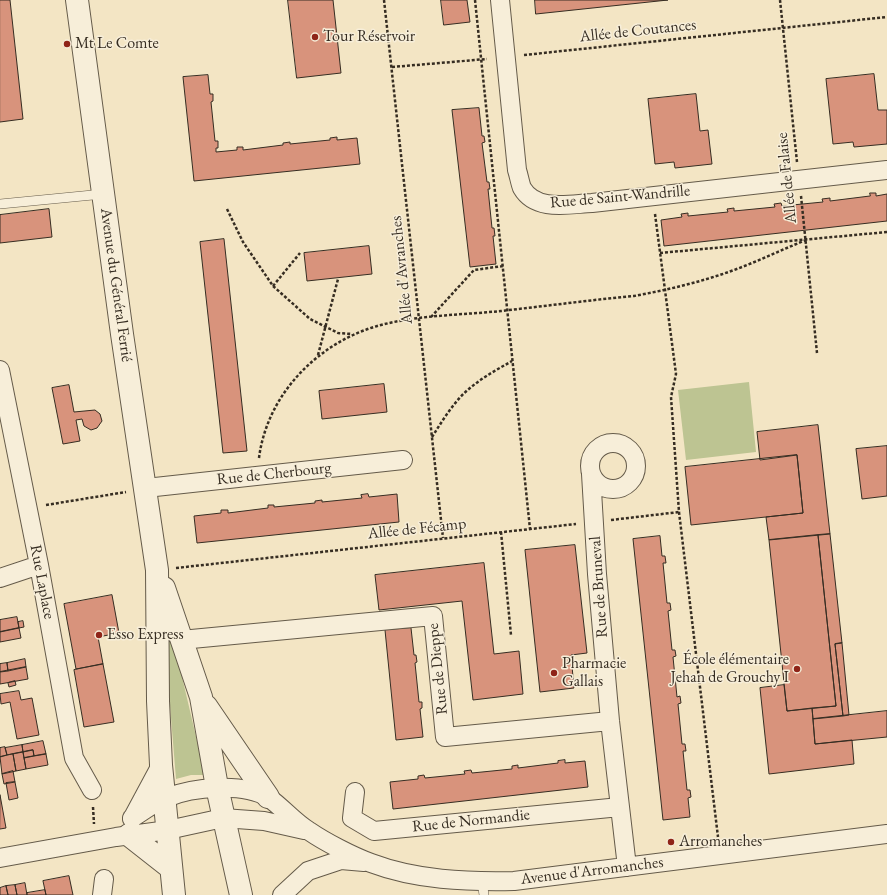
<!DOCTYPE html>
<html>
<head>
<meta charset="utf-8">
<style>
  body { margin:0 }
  canvas { display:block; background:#f3e5c4 }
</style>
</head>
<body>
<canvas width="887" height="895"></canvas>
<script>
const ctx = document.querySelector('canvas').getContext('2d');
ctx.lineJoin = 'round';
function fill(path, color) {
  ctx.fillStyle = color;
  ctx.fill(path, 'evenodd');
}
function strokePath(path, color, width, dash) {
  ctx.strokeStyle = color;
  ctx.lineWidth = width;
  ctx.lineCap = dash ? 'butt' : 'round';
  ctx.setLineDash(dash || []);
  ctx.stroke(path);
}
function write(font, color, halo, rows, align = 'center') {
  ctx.font = font + ' "EB Garamond",serif';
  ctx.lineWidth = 3;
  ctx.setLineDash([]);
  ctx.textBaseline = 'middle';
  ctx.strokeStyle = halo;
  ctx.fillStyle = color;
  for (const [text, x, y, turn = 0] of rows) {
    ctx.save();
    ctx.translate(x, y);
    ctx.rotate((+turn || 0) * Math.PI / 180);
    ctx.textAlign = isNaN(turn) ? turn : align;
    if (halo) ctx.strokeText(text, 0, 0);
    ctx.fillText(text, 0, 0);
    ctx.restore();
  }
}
fill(new Path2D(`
  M749 382 756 452 686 460 678 390Z
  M160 583 205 775H191L176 779Z`), '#bdc492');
const building = new Path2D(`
  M0 0H10L23 119 0 122Z
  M288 0H333L341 73 297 78Z
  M441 0H467L470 22 444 25Z
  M535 0H668L536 14Z
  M874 74 878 110H887V144L854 147 853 142 833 144 826 79Z
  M208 75 210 94H213V101L211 102 215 141H218V148H216V152L237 150V147H243V150L283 145V143L290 142V144L330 140V138L337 137V140L357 138 360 164 194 181 183 77Z
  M696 94 700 131 708 130 712 164 675 168 674 162 655 164 648 99Z
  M479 108 482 136H484L485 142 482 143 487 182H489L490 189H488L492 228H494L495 236H493L496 264 470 267 452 110Z
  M870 193H876V196L887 194V221L664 246 661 220 682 217 681 214 688 213V216L728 212 727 209 734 208V211L775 207 774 204 781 203 782 206 823 202 822 199 830 198V201L870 196Z
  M49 209 52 237 0 243V215Z
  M224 239 247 451 223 453 200 242Z
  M369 246 372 274 307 281 304 253Z
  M384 384 387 412 322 419 319 391Z
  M69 385 74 412 95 410 100 414 102 421 97 428 91 430 84 426 82 419 76 420 80 441 63 444 52 388Z
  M818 425 830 534 769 540 766 517 803 513 797 455 760 460 757 432Z
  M887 446V496L862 499 856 449Z
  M797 455 803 513 691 525 685 467Z
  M368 494 369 497 397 494 399 522 197 543 194 516 221 513V510H228V513L268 508V505H274V507L315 503V501L322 500V502L362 498 361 495Z
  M830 534 842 643 835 644 843 716 813 719 812 708 836 706 818 535Z
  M818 535 836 706 787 711 769 540Z
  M660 536 662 556H665L666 563H663L667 603H670L671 610 668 611 672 650H675L676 656 673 657 677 697 680 696 681 703 678 704 682 744H685L686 751H683L687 790H690L691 797 688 798 690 817 663 820 633 539Z
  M575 545 587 653 571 655 574 688 540 692 525 550Z
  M484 563 494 654 519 651 523 694 473 700 462 601 379 610 375 575Z
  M112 595 119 633 98 637 103 664 76 669 64 604Z
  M17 617 19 628 0 632V620Z
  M23 621 24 627 19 628 18 622Z
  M19 628 21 638 0 642V632Z
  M411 628 414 655H416L417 662 415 663 419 702H422V708L420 709 423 737 396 740 385 630Z
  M842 643 849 715 843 716 835 644Z
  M25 659 26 667 8 671 7 663Z
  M7 663 8 671 0 672V664Z
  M103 664 114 722 84 727 74 670Z
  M26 667 28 679 0 684V672Z
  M15 681 16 685 9 687 8 683Z
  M784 685 787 711 812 708 815 744 852 740 854 764 769 774 760 688Z
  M19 691 21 700 32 698 39 735 17 739 10 702 1 704 0 694Z
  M887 711V737L815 744 813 719Z
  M43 741 46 754 34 756 33 750 23 752 22 745Z
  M22 745 23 752 7 755 5 748Z
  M5 747 7 755 0 757V748Z
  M33 750 34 756 24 758 23 752Z
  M23 752 26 769 16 771 13 754Z
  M13 754 16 771 2 774 0 757Z
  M46 754 48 765 26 769 24 758Z
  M565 760V763L585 761 588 787 393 809 390 782 418 779V776L424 775 425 778 465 774 464 771 471 770 472 773 512 769V766L518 765V768L558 763V761Z
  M13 771 15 782 4 784 2 774Z
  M15 782 18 798 9 800 6 783Z
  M0 795 6 828 0 829Z
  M69 876 73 895H46L43 881Z
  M25 883 27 895H17L15 885Z
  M15 885 17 895H8L6 886Z
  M6 886 8 895H0V888Z
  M45 890 46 895H27V893Z`);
fill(building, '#d8937c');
strokePath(building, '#362d22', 1);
const service = new Path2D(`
  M0 204 103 194
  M482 881 484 895`);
const minor = new Path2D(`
  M500 0 517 170C519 176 520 183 522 188 536 212 569 204 592 203L887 170
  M0 370 39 565 74 758 92 790
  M590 466a23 23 0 1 1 46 0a23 23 0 1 1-46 0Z
  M591 474 597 574 610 721 627 867
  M146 488 403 460
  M0 578 39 565
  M181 640 433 616 445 737 610 721
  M355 792 352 818 374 831 620 807
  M132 818C143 812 154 802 166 798 192 787 244 782 269 798 283 808 294 822 309 831 325 842 352 856 371 863 416 880 466 882 514 881L887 834
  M132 819 161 765
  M0 858 116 837 168 830 223 818 264 821 304 830
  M102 895 104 879
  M282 895 308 871 341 860 364 862`);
const tertiary = new Path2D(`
  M77 0 122 334 157 570 158 701 161 765 174 895
  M164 588 201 697 217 787 241 895
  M206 706 268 797
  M129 835 171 868`);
strokePath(service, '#655b4a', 10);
strokePath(minor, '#655b4a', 20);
strokePath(tertiary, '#655b4a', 24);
strokePath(new Path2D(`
  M384 0 443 538
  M475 0 530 529
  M780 0 797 162
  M524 55 887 17
  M392 67 487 59
  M801 196 817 353
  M227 209 243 242 273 286 310 319 338 333 352 334
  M655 214 676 374 671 397 679 512 718 837
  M660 253 887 232
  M273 286 300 253
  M431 317 474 270 503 266
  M318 355 338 279
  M432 437C443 420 454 401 470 388 483 377 498 369 512 361
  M259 458C267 394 319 341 381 325 419 315 462 315 501 311 546 306 590 300 634 296 672 289 710 280 747 265 767 257 786 248 806 240
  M46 505 126 492
  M611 520 679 512
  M501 532 511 635
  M176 568 576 524
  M93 807 94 824`), '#362d22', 2.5, [3, 2]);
strokePath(service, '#f7eed9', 9);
strokePath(minor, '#f7eed9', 18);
strokePath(tertiary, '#f7eed9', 22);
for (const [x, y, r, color] of [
  [315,37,4,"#8f2418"],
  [67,44,4,"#8f2418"],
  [99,635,4,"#8f2418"],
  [797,669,4,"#8f2418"],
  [554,673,4,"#8f2418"],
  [671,842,4,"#8f2418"]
]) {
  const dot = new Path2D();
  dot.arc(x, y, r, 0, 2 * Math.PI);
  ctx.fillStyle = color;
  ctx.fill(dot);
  strokePath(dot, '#f7eed9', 1.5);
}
write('16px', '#362d22', '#f7eed9', [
  ["Allée de Coutances",638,31,-6],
  ["Allée de Falaise",787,178,-96],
  ["Rue de Saint-Wandrille",620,197,-5],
  ["Allée d'Avranches",402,270,-96],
  ["Avenue du Général Ferrié",116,285,82],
  ["Rue de Cherbourg",274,474,-6],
  ["Allée de Fécamp",417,529,-6],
  ["Rue Laplace",42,582,79],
  ["Rue de Bruneval",599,587,-94],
  ["Rue de Dieppe",438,669,-96],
  ["Rue de Normandie",471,821,-6],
  ["Avenue d'Arromanches",592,871,-7]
]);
write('16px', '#362d22', '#f7eed9', [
  ["Tour Réservoir",323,37],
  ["Mt Le Comte",75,44],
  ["Esso Express",107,635],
  ["École élémentaire",789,660,"right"],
  ["Jehan de Grouchy I",789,678,"right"],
  ["Pharmacie",562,664],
  ["Gallais",562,682],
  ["Arromanches",679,842]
], 'left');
</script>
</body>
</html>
